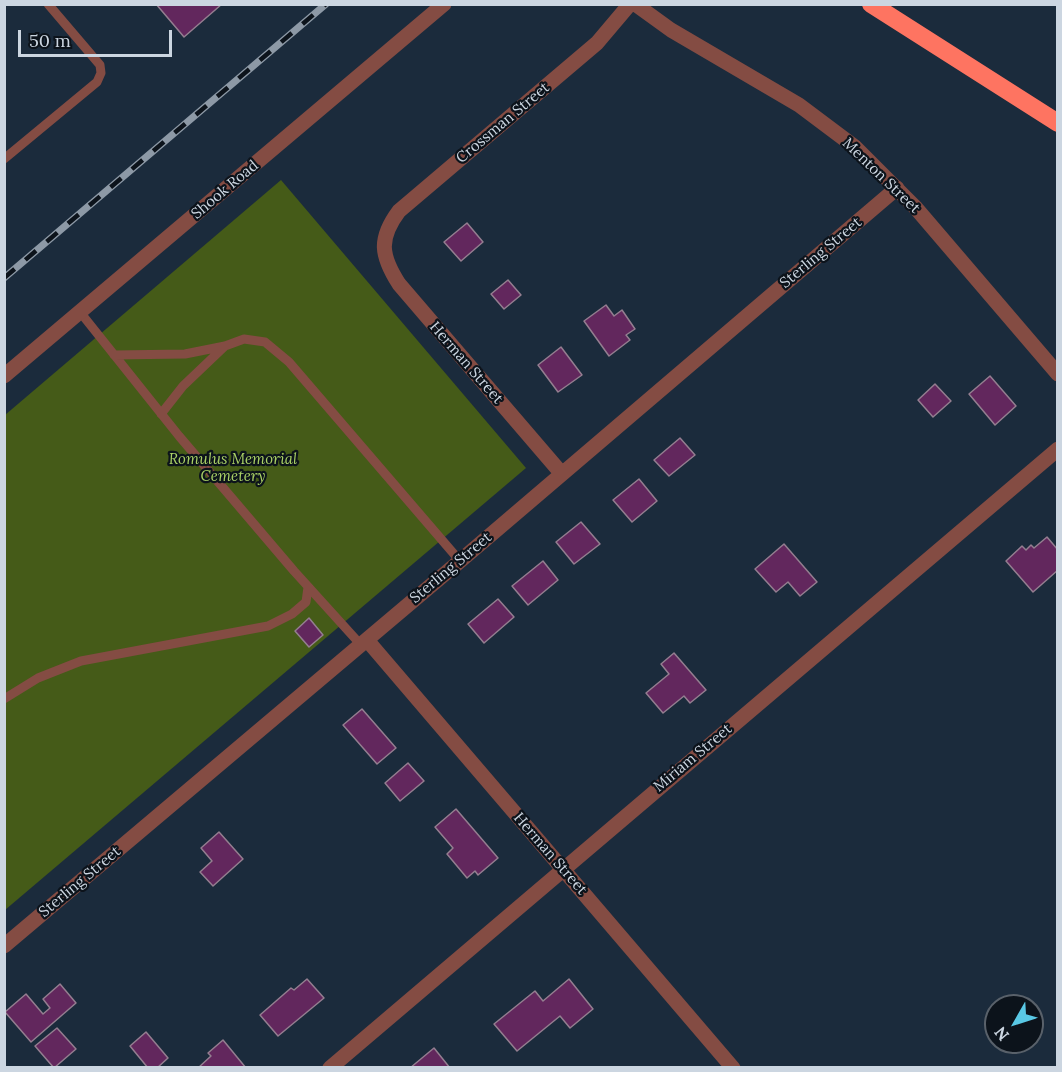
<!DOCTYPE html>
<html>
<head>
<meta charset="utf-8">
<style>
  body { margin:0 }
  #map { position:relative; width:1062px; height:1072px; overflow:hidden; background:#1b2b3c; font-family:Lora,serif }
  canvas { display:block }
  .frame { position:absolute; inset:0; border:6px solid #ccd6e1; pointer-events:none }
  .north { position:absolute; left:984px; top:994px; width:60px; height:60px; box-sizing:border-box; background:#0c131b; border:2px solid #59616a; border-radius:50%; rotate:231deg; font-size:16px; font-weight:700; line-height:24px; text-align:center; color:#ccd6e1 }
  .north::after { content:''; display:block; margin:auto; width:21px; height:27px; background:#59c8e5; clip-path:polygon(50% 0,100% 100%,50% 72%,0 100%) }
  .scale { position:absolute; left:18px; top:30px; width:154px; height:27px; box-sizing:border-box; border:3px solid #ccd6e1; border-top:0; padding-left:8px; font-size:18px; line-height:21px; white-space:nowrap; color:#ccd6e1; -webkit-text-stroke:4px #0c131b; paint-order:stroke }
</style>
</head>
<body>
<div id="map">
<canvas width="1062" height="1072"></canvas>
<div class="frame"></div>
<div class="north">N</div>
<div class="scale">50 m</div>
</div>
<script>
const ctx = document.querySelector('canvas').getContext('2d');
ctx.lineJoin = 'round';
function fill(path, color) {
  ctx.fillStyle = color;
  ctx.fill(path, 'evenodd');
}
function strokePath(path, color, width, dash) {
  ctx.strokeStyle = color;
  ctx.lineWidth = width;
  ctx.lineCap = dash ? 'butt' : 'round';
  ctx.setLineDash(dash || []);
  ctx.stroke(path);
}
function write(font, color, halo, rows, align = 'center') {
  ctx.font = font + ' Lora,serif';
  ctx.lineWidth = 4.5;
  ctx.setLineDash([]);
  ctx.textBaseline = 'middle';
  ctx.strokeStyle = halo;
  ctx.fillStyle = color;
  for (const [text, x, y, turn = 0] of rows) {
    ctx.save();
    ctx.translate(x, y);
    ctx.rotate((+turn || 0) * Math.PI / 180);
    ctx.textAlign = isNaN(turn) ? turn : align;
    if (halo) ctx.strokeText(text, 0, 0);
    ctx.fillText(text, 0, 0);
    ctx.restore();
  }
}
fill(new Path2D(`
  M281 180 526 468 5 910V415Z`), '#455b18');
const building = new Path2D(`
  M156 4H222L184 37Z
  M467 223 483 242 461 261 444 242Z
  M508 280 521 295 504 309 491 294Z
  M606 305 614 316 622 310 635 329 626 335 630 340 609 356 584 321Z
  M561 347 582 375 558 392 538 365Z
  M990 376 1016 406 995 425 969 394Z
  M935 384 951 401 933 417 918 400Z
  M680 438 695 455 669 476 654 460Z
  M639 479 657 501 632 522 613 500Z
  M581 522 600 544 574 564 556 542Z
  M1047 537 1058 550V570L1033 592 1006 561 1022 546 1026 550 1031 545 1034 548Z
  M784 544 817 582 800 596 788 582 776 592 755 569Z
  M543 561 558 580 528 605 512 586Z
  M498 599 514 617 484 643 468 624Z
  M309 618 323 635 309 647 295 631Z
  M674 653 706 690 690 703 684 696 663 713 646 693 669 674 661 664Z
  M362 709 396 748 377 764 343 725Z
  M408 763 424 781 400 801 385 783Z
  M456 809 498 858 478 875 475 871 467 878 447 854 453 848 435 827Z
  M219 832 243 859 213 886 200 872 212 861 201 848Z
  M307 979 324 998 278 1036 260 1015 291 988 294 990Z
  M569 979 593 1009 570 1028 560 1016 517 1051 494 1024 535 991 543 1001Z
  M60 984 76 1003 31 1042 5 1012 26 994 43 1014 50 1008 43 999Z
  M57 1028 76 1049 54 1068 35 1046Z
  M146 1032 168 1058 157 1068H148L130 1046Z
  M223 1040 246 1068H198L211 1056 208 1053Z
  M434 1048 450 1068H410Z`);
fill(building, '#62275d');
strokePath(building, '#947e90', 1.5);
strokePath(new Path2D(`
  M4 159 97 82 101 73 100 65 48 4
  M80 312 179 436 294 571 361 645
  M114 355 185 354 225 346 244 339 265 342 289 362 460 561
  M161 414 183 386 225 346
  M4 699 38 678 81 661 268 626 292 614 306 602 308 587`), '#844c43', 9);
strokePath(new Path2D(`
  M635 4 671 30 799 105 855 147 915 207 1058 374
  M562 474 399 284C381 256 378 239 399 211L597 43 630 4
  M367 640 733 1068
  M4 946 460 561 897 188
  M330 1068 1058 449`), '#844c43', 15);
strokePath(new Path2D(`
  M4 376 444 4`), '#844c43', 15);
strokePath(new Path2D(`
  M871 4 1058 123`), '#fe7461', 18);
const rail = new Path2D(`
  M4 278 326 4`);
strokePath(rail, '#8d99a6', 7);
strokePath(rail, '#0c131b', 4.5, [14]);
write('15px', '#ccd6e1', '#0c131b', [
  ["Crossman Street",503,123,-40],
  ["Menton Street",881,176,44],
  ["Shook Road",225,190,-40],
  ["Sterling Street",821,253,-40],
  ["Herman Street",466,363,49],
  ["Sterling Street",451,568,-40],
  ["Miriam Street",693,758,-40],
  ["Herman Street",550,854,49],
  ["Sterling Street",80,882,-40]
]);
write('italic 15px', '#aad166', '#0c131b', [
  ["Romulus Memorial",233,460],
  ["Cemetery",233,477]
]);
</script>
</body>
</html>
